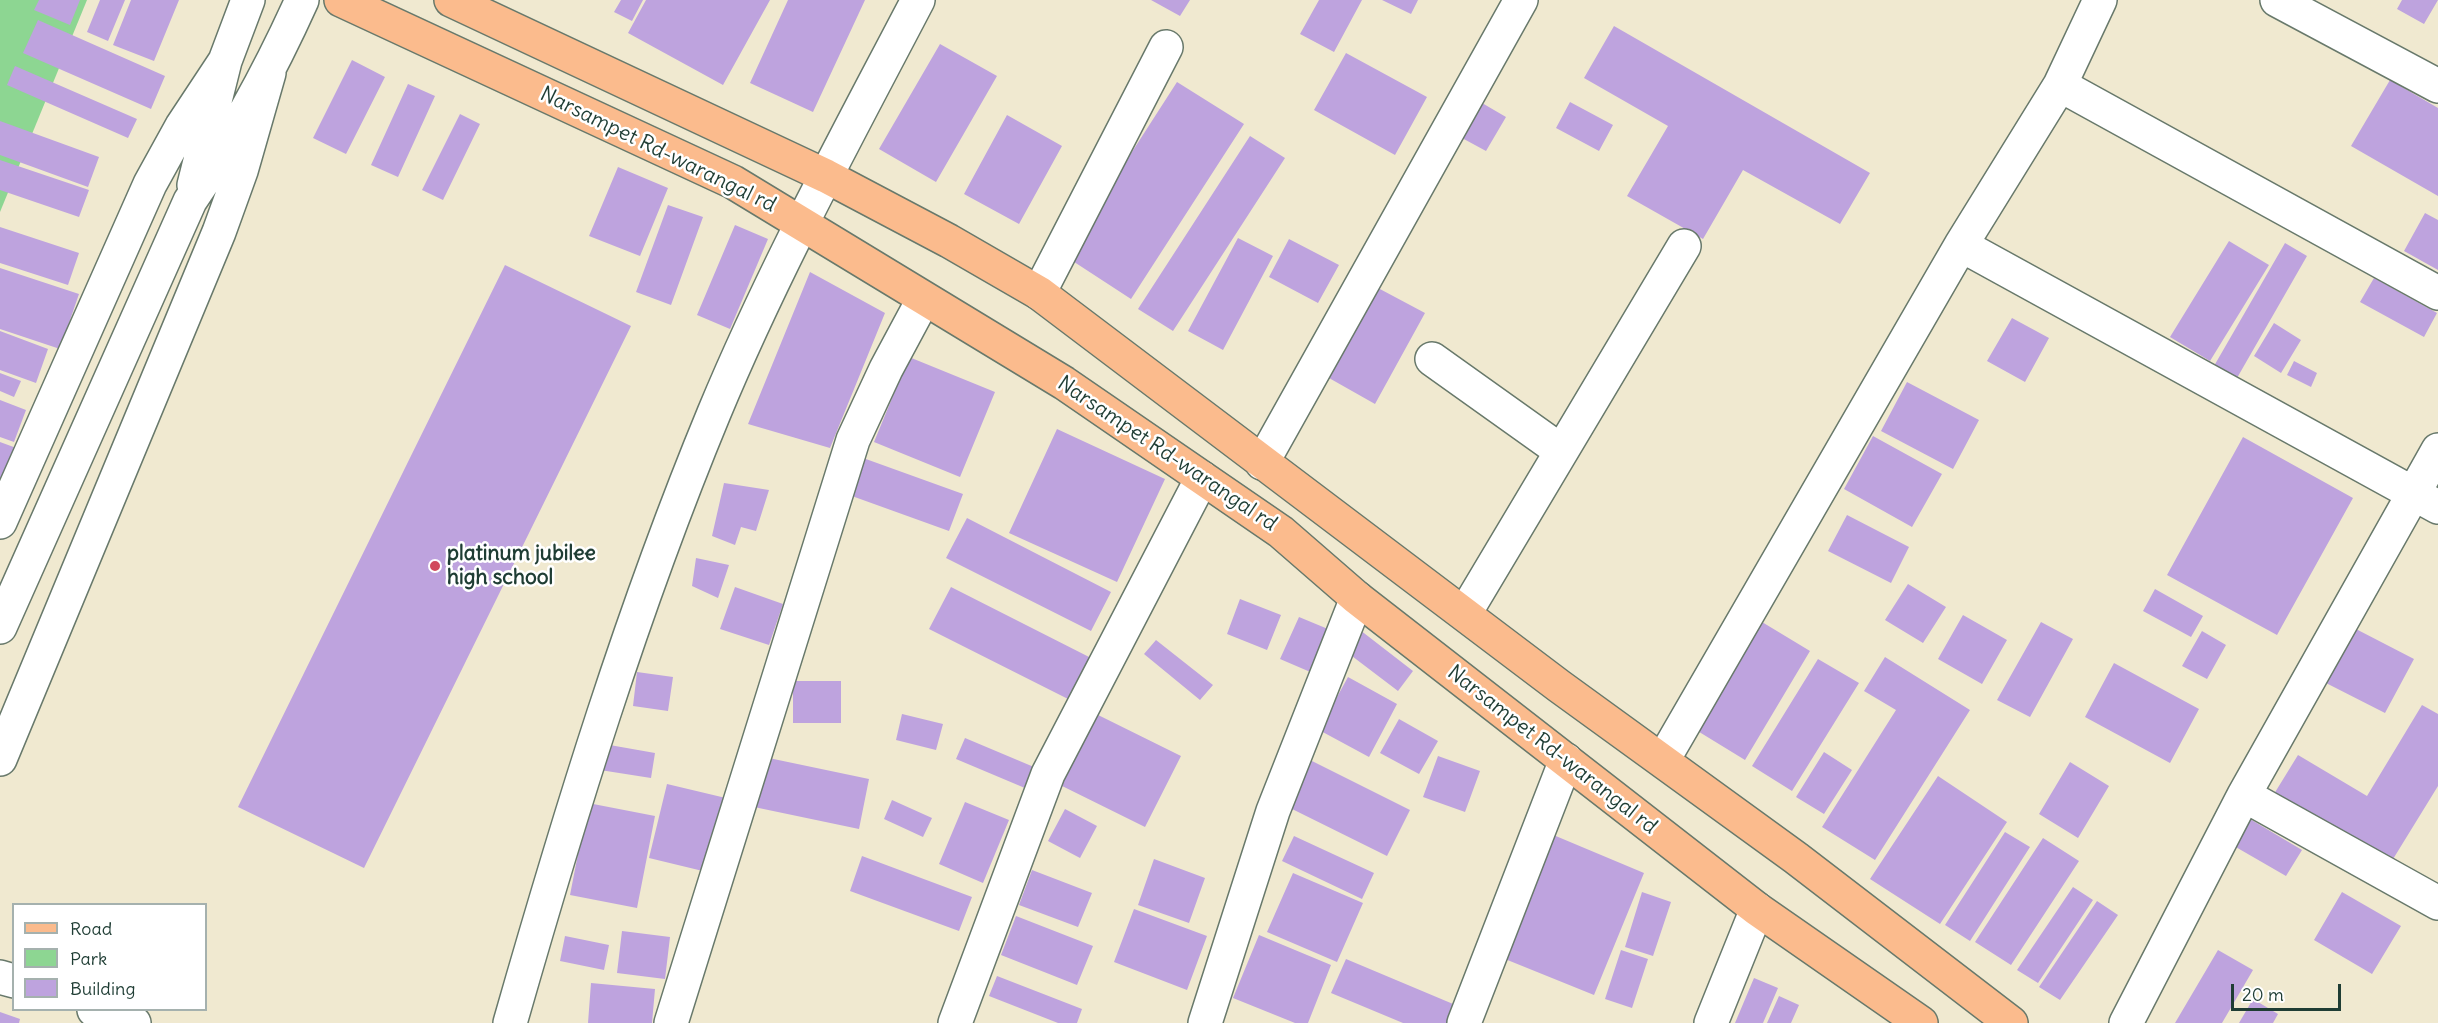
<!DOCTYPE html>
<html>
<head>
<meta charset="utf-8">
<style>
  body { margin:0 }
  #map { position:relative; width:2438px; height:1023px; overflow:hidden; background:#f0e9d0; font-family:Delius,sans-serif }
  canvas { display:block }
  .legend { position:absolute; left:12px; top:903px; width:195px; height:108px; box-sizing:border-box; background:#fff; border:2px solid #a5b1ae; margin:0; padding:8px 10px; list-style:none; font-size:18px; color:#1f3d34 }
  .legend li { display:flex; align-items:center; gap:12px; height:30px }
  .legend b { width:30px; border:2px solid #a5b1ae }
  .scale { position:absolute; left:2231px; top:984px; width:110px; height:27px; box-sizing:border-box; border:3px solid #1f3d34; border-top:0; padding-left:8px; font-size:18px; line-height:21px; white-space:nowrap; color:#1f3d34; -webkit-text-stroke:4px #fff; paint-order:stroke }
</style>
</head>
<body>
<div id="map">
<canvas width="2438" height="1023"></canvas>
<ul class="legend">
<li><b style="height:8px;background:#fbbb8d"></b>Road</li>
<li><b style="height:16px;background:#8dd692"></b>Park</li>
<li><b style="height:16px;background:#bea3de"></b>Building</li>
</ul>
<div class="scale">20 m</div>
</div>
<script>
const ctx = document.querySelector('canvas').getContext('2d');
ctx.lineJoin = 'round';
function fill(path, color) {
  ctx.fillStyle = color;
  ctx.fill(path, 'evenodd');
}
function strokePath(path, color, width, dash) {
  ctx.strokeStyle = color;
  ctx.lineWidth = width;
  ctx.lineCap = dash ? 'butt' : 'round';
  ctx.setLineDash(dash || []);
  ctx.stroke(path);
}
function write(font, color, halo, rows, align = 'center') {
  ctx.font = font + ' Delius,sans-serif';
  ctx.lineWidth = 5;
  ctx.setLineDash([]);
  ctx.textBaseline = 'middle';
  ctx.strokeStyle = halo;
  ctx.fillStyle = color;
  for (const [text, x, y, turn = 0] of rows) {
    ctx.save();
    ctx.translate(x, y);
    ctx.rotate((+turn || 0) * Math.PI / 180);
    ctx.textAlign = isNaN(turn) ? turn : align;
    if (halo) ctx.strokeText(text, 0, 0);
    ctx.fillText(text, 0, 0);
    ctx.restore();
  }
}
fill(new Path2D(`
  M0 0H87L0 212Z`), '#8dd692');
fill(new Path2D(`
  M39 0H80L70 25 34 10Z
  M100 0H125L108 41 87 32Z
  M131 0H179L154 61 113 45Z
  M621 0H643L632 21 614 12Z
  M646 0H770L723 85 628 33Z
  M788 0H865L813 112 750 83Z
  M1151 0H1190L1180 16Z
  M1319 0H1362L1334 52 1300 34Z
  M1382 0H1418L1411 14Z
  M2402 0H2438L2424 24 2397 9Z
  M38 20 165 76 151 109 23 53Z
  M1614 26 1870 173 1840 224 1743 170 1703 239 1627 196 1668 126 1584 78Z
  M940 44 997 76 936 182 879 149Z
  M1346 53 1427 97 1395 155 1314 110Z
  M352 60 385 77 346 154 313 138Z
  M15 66 137 119 128 138 7 85Z
  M2390 80 2438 108V196L2351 146Z
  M1177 82 1244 124 1131 299 1065 256Z
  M408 84 435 96 398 177 371 165Z
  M1570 102 1613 125 1599 151 1556 128Z
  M1482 103 1506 117 1486 151 1462 138Z
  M460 114 480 124 443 200 422 190Z
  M1007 115 1062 146 1019 224 964 194Z
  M0 121 99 157 88 187 0 155Z
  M1250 136 1285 158 1173 331 1138 309Z
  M0 160 89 190 79 217 0 190Z
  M618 167 668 188 640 256 589 236Z
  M668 205 703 217 671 305 636 292Z
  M2425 213 2438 220V270L2404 251Z
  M735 225 768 239 730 329 697 315Z
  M0 227 79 253 68 285 0 263Z
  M1238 238 1273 256 1223 350 1188 331Z
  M1289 239 1339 265 1318 303 1269 277Z
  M2229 241 2269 265 2210 361 2170 337Z
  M2285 243 2307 256 2237 378 2214 366Z
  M505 265 631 326 364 868 238 807Z
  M0 268 79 294 60 349 0 329Z
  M810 272 885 313 830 448 748 424Z
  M2374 278 2437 313 2424 337 2360 302Z
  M1378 288 1425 313 1375 404 1329 378Z
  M2012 318 2049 338 2025 382 1987 361Z
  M2274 323 2301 340 2281 373 2254 356Z
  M0 331 48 349 36 383 0 370Z
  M909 357 995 392 960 477 874 442Z
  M2294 361 2317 373 2311 387 2287 375Z
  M0 373 21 381 14 397 0 391Z
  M1907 382 1979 420 1953 469 1881 431Z
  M0 400 26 410 14 442 0 437Z
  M1057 429 1165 479 1117 582 1009 533Z
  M1873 436 1942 474 1912 527 1844 489Z
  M2243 437 2353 498 2277 635 2167 575Z
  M0 442 19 449 7 482 0 479Z
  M852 454 963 494 949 531 838 491Z
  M724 483 769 490 756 531 741 527 735 545 712 536Z
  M1847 515 1909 547 1891 583 1828 551Z
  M967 518 1111 592 1091 631 946 558Z
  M696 558 729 565 718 598 692 586Z
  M1908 584 1946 607 1923 643 1885 620Z
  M735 587 783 604 769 645 720 629Z
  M951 587 1095 660 1074 702 929 629Z
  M2155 589 2203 616 2191 637 2143 611Z
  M1240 599 1281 615 1267 650 1227 634Z
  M1963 615 2007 640 1982 684 1938 659Z
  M1299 617 1340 634 1322 677 1280 659Z
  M1762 622 1810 651 1745 760 1696 730Z
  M2041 622 2073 639 2030 717 1997 700Z
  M2354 628 2414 659 2385 713 2326 683Z
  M1360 630 1413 671 1398 691 1344 650Z
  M2202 631 2226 645 2207 679 2182 666Z
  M1156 640 1213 685 1200 700 1144 654Z
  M1885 657 1970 710 1875 860 1822 827 1896 710 1864 691Z
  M1818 659 1859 683 1792 791 1752 766Z
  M2114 663 2199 709 2170 763 2085 717Z
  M637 672 673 677 668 711 633 706Z
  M1348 677 1397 704 1369 757 1319 730Z
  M793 681H841V723H793Z
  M2422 705 2438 714V786L2390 864 2274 794 2298 755 2367 796Z
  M1088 710 1181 756 1145 827 1052 781Z
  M902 714 943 724 936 750 896 740Z
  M1399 719 1438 741 1419 774 1380 753Z
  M965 738 1041 770 1032 791 956 759Z
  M604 744 655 753 651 778 600 770Z
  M1824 752 1852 770 1824 814 1796 797Z
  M1438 756 1480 771 1465 812 1423 797Z
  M764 757 869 779 859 829 754 807Z
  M1310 760 1410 810 1387 856 1286 806Z
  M2070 762 2109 786 2078 838 2039 814Z
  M1938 776 2007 822 1940 924 1870 879Z
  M667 784 730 799 711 873 649 858Z
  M892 800 932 818 923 837 884 819Z
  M965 802 1009 820 983 883 939 864Z
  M588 803 655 816 637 908 570 895Z
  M1065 809 1097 826 1080 858 1048 841Z
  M2250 819 2302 850 2286 876 2234 846Z
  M2005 832 2030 847 1970 941 1945 925Z
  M1551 834 1644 873 1594 995 1500 957Z
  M1294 836 1374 873 1362 899 1282 861Z
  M2043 838 2079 861 2011 965 1975 942Z
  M862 856 972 897 959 931 850 891Z
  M1154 859 1205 878 1189 923 1138 905Z
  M1032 870 1092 893 1078 927 1019 905Z
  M1293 873 1363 903 1337 962 1267 932Z
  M2073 887 2093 900 2038 983 2017 970Z
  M1642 892 1671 902 1653 956 1625 947Z
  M2342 892 2401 926 2372 974 2314 940Z
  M2097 901 2118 915 2060 1000 2039 987Z
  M1134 909 1207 936 1187 990 1114 962Z
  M1016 916 1093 946 1077 985 1001 955Z
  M622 931 670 937 665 979 617 973Z
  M1259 935 1331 965 1308 1023H1295L1233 998Z
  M565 936 609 945 604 970 560 961Z
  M1621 950 1648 959 1632 1008 1605 999Z
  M2218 950 2253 970 2222 1023H2175Z
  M1346 959 1465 1009 1459 1023H1403L1331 993Z
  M997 976 1082 1009 1077 1023H1058L989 996Z
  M1754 978 1778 988 1763 1023H1735Z
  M591 983 655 989 652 1023H588Z
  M1779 996 1799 1005 1791 1023H1767Z
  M2253 999 2278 1014 2273 1023H2239Z
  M0 1012 20 1019 19 1023H0Z`), '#bea3de');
const minor = new Path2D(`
  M2277 0 2438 86
  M2060 85 2438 293
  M194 185 225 61 248 0
  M1961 245 2438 507
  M1039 293 1166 47
  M1432 359 1561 451
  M1262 463 1521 0
  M0 522 150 184 182 126 225 61
  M1465 613 1684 246
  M0 627 190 201C234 137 270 71 302 0
  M0 759 219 232 241 171 269 73
  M1663 760 1961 245 2060 85 2100 0
  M2244 795 2438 903
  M0 977 14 981
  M94 1010 134 1023
  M510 1023C569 817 632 611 714 413 773 271 847 136 918 0
  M671 1023 853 440 886 369 923 300
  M955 1023 1048 774 1202 478
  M1205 1023 1273 811 1357 598
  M1464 1023 1566 760
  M1711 1023 1757 909
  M2126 1023 2244 795 2438 450`);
const major = new Path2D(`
  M341 0 733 182 1064 383 1281 532 1357 598 1757 909 1921 1023
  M451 0 826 176 949 241 1039 293 1559 686 1796 858 2011 1023`);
strokePath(minor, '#68796b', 36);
strokePath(major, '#68796b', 36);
strokePath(minor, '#fff', 33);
strokePath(major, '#fbbb8d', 33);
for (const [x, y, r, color] of [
  [435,566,6,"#d1495b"]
]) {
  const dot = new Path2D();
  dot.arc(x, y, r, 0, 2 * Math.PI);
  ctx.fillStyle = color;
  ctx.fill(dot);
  strokePath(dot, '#fff', 2);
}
write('21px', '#1f3d34', '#fff', [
  ["Narsampet Rd-warangal rd",658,150,26],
  ["Narsampet Rd-warangal rd",1167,454,34],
  ["Narsampet Rd-warangal rd",1552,750,38]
]);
write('bold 21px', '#1f3d34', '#fff', [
  ["platinum jubilee",447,554],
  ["high school",447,578]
], 'left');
</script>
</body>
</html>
